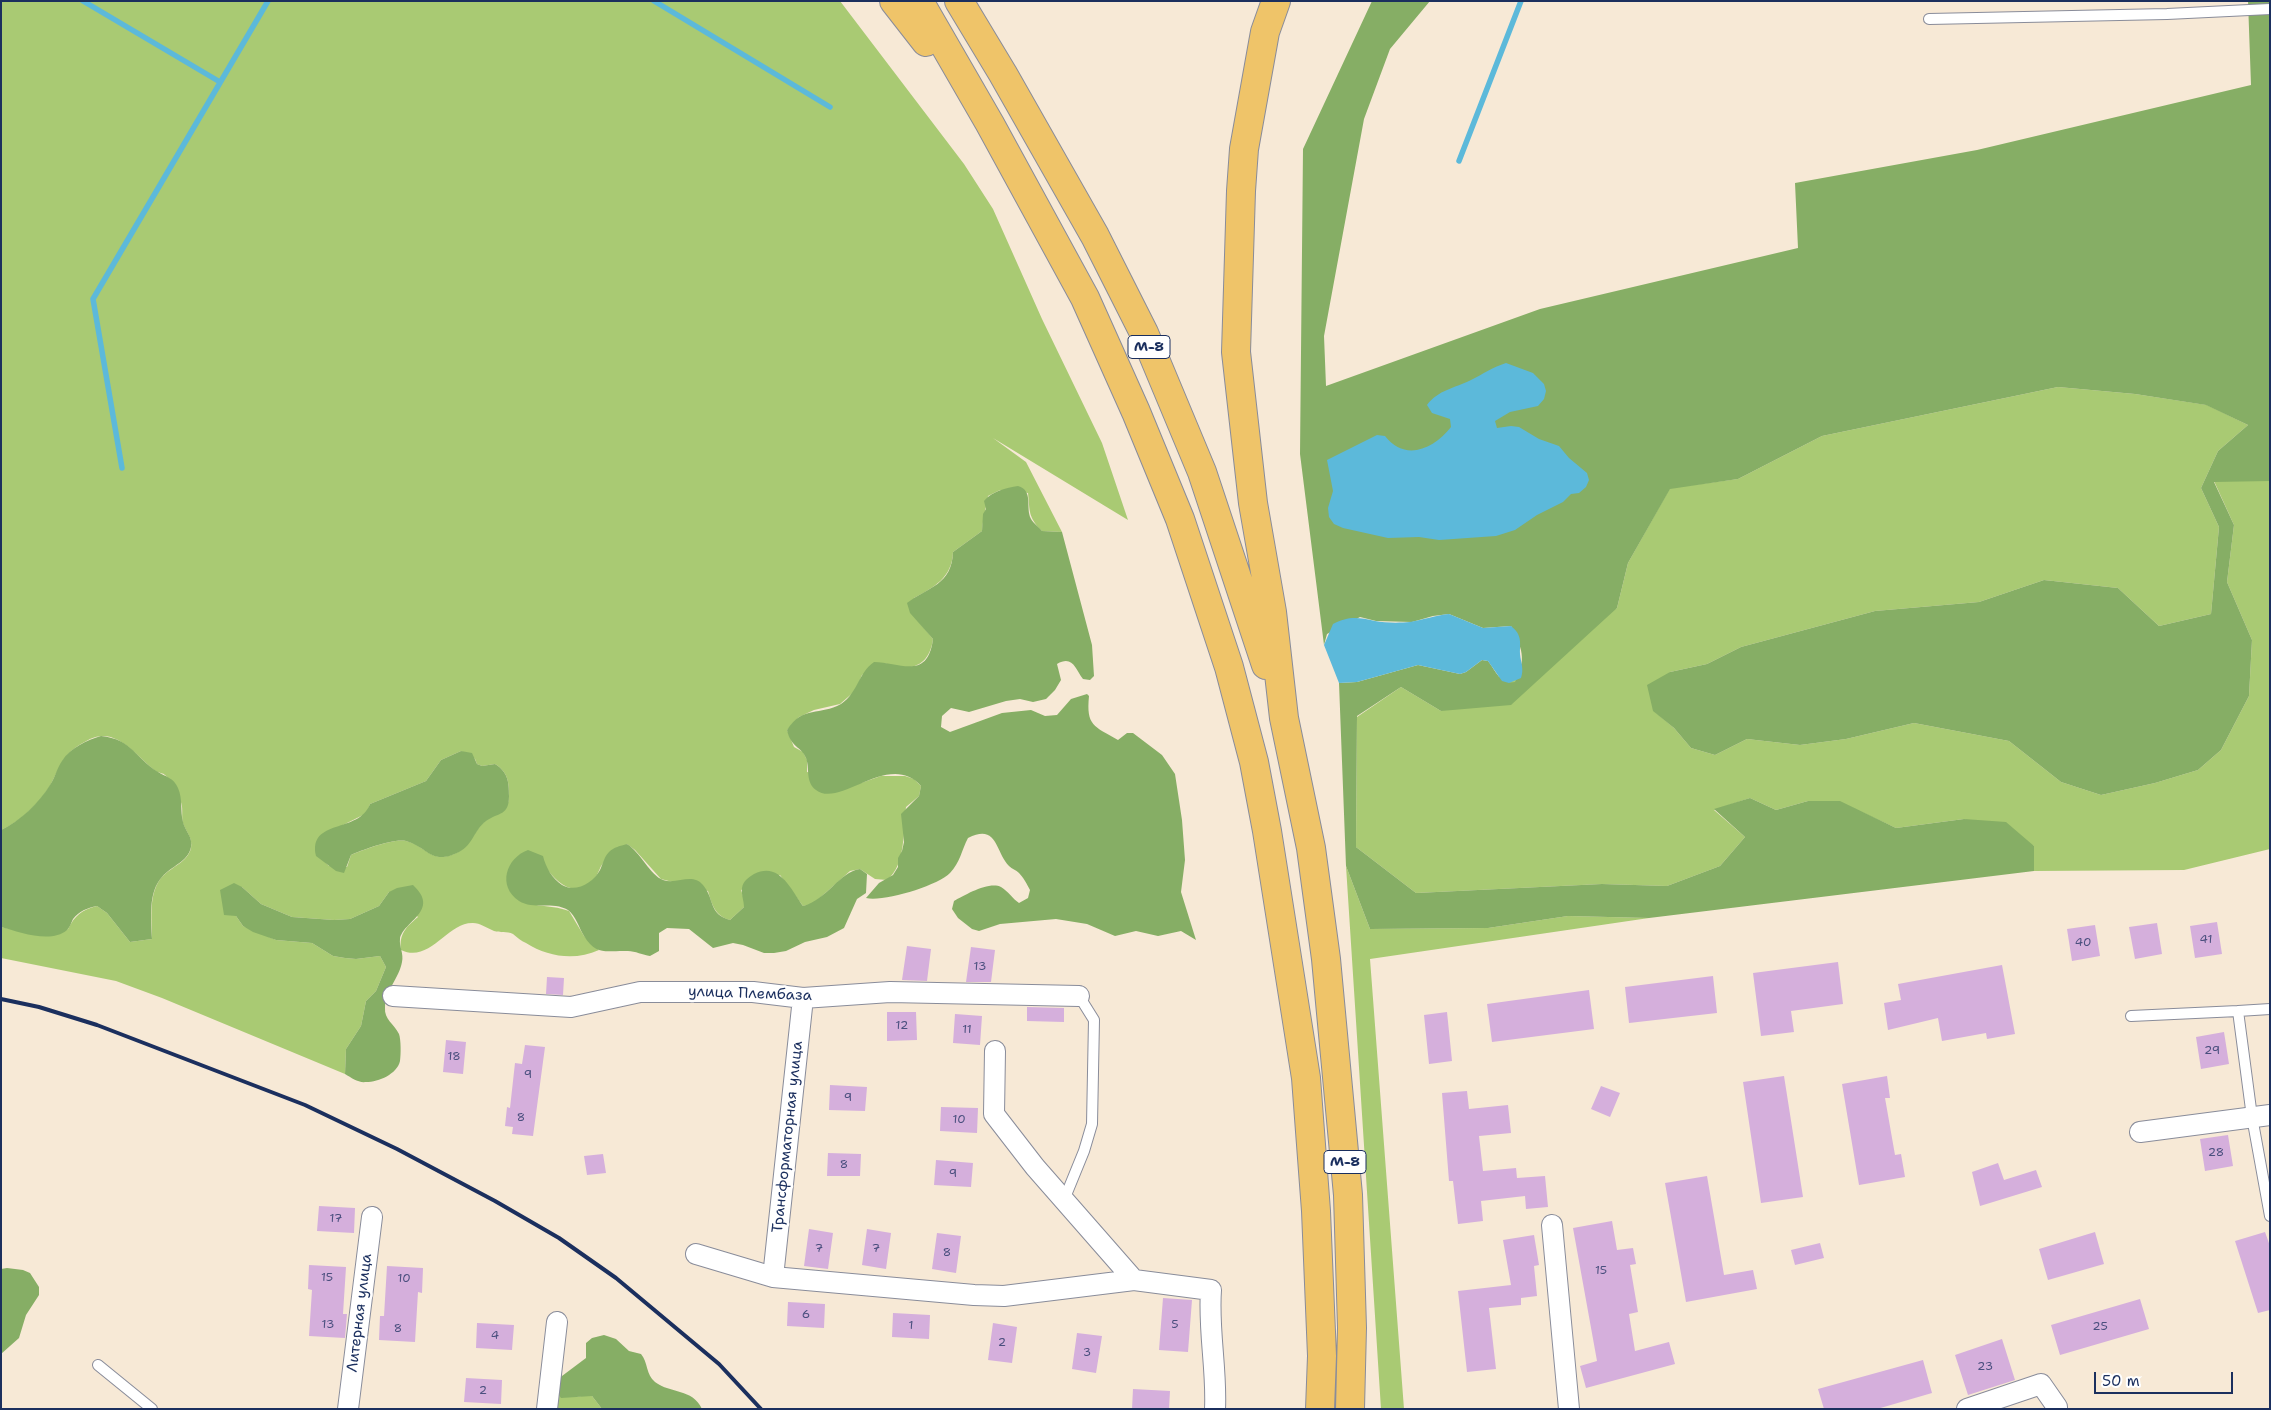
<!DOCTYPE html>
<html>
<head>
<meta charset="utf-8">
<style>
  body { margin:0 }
  #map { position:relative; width:2271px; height:1410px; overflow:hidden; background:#f7e9d6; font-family:"Shantell Sans",sans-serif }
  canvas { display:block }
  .frame { position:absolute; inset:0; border:2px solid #1b2f5e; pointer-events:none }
  .scale { position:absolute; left:2094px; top:1372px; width:139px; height:22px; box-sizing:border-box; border:2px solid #1b2f5e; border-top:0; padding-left:6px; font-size:15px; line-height:18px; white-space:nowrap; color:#1b2f5e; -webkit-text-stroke:4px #fff; paint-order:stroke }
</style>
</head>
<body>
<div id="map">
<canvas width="2271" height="1410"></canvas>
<div class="frame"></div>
<div class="scale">50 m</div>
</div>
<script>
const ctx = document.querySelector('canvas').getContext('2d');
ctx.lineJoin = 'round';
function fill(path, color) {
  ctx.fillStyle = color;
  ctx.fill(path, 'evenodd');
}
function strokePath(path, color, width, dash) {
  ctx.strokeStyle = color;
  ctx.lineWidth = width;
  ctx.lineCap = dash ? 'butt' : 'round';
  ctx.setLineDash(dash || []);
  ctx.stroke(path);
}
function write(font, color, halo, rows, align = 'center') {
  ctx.font = font + ' "Shantell Sans",sans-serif';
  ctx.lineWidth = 5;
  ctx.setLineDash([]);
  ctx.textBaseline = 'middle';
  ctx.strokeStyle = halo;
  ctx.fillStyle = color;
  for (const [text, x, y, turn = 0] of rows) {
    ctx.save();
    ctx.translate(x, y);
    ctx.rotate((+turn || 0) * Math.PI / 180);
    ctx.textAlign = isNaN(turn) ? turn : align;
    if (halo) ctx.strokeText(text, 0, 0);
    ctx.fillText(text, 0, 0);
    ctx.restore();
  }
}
fill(new Path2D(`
  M1 1H840L964 164 993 209 1042 319 1102 443 1128 520 993 438 1026 462 1062 532 1042 531C1028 517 1030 512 1028 493L1000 490 988 496C986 508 983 518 982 531L953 552C952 578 934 587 914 598L919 622 933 639C929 668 909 672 884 663L862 675 855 691 840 704 814 710 799 717 787 730 794 747 803 752 807 760V772L861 783 881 776H905L914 779 921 786 919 796 906 807C903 831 906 865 887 880L875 879 860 869 850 871 813 904 803 906 780 875 741 890 744 899V907L730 920C715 916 712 905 708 891L661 879 635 850 627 844C620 850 611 855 605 861 600 865 599 873 595 878 575 899 558 885 545 866L512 893C527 910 549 903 569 911L584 936 599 950C575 961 548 957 526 943 521 941 517 937 513 934 507 931 500 933 494 931 487 928 480 923 473 923 447 922 430 964 401 950 399 934 406 927 418 917L389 892 379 906 350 919 334 920 292 917 261 904 242 887 236 916 243 926 276 940 312 943 333 956 345 958 356 959 380 956 386 967 376 991 366 1001 361 1026 346 1049 345 1074 162 998 116 981 1 958V927L45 936 68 929C75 915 82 910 97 906L107 913 130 942 152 939C152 919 148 893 162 877 171 867 188 862 191 848 193 838 186 832 183 823 181 816 184 807 180 800 177 793 171 779 165 775 163 773 160 773 157 772 138 759 118 726 90 739 64 752 63 761 51 784 41 802 20 822 1 830ZM461 751 475 759 477 764 482 766 495 764C508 772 509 782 509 796 509 812 496 813 485 821 474 830 471 845 458 852 432 866 427 846 406 841 394 838 363 850 351 855L347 867 329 866 323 860 337 828 367 813 370 804 426 781 441 760Z
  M2058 387 2135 394 2207 405 2248 425 2218 451 2201 488 2219 527 2211 614 2159 626 2118 588 2044 580 1979 602 1875 611 1741 647 1707 664 1670 672 1654 711 1674 728 1691 748 1715 755 1747 739 1800 745 1846 739 1914 723 2009 741 2061 782 2101 795 2155 783 2198 770 2221 750 2249 696 2252 640 2227 582 2234 525 2214 481H2270V849L2184 870 2034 871V846L1964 819 1896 828 1840 802 1808 801 1776 810 1750 798 1714 810 1745 837 1720 866 1667 886 1602 884 1416 893 1356 847 1357 717 1401 687 1441 711 1617 608 1628 563 1670 488 1738 479 1822 436Z
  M1346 866 1370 929 1488 928 1568 916 1649 918 1370 959 1404 1409H1381Z
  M555 1385 578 1397 585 1395 592 1396 602 1409H553Z`), '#a9ca73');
fill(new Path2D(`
  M1372 1H1430L1390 49 1364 119 1324 336 1326 386 1540 309 1798 248 1795 183 1977 150 2251 85 2248 1H2270V481L2214 482 2234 525 2227 582 2252 640 2249 696 2221 750 2198 770 2155 783 2101 795 2061 782 2009 741 1914 723 1846 739 1800 745 1747 739 1715 755 1691 748 1674 728 1653 711 1647 685 1670 672 1707 664 1741 647 1875 611 1979 602 2044 580 2118 588 2159 626 2211 614 2219 527 2201 488 2218 451 2248 425 2206 405 2135 394 2058 387 1822 436 1738 479 1670 489 1628 563 1617 608 1511 705 1441 711 1401 687 1357 716 1356 847 1416 893 1602 884 1667 886 1720 866 1745 837 1714 809 1750 798 1776 810 1808 801H1840L1896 828 1964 819 2006 822 2034 846V871L1649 918 1568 916 1488 928 1370 929 1346 866 1339 683 1357 682 1418 665 1460 674 1466 672 1482 660 1488 661C1496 671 1500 685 1515 682 1527 658 1522 649 1511 626L1483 628 1449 614 1433 616 1412 622 1376 621 1360 617 1327 634 1324 645 1300 454 1303 149Z
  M1018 486C1034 491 1025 507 1031 519 1033 523 1039 527 1042 531L1062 532 1092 645 1094 676 1090 680 1083 679C1075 669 1073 655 1057 664L1061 680 1055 690 1046 699 1033 702 1020 699 1006 701 969 712 951 708 942 716 941 727 950 732 1002 713 1031 710 1045 716 1057 715 1071 699 1087 694 1089 696C1086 726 1094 726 1118 740L1127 733H1133L1162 755 1175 774 1182 820 1185 860 1181 892 1196 940 1181 931 1158 936 1136 931 1115 936 1087 924 1056 919 1000 924 979 931 972 929 958 918 952 909 954 901C965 895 989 881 1001 887 1008 891 1013 899 1019 903L1028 898 1030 890C1027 884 1023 877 1019 873 1016 870 1012 869 1009 866 995 852 998 823 968 838 962 849 960 863 950 873 937 886 884 902 866 898L879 883 893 875 898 867V858L902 851 904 842 901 814 919 796 921 786C889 750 840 809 816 790 805 782 810 768 806 758 801 746 791 748 787 730 803 705 820 716 841 704 858 693 858 673 874 662 901 663 928 680 933 639L910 613 907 603C928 587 952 585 953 552L982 531 983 514 986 509 984 501C992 491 1006 488 1018 486Z
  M101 736C132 739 136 759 158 772 166 777 174 778 178 788 183 799 180 811 183 822 185 831 193 837 191 847 188 862 171 866 162 877 148 892 151 919 152 939L130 942 107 913 97 906C87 908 79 911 73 919 71 923 70 927 67 930 51 944 19 932 1 927V830C20 821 39 803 50 785 55 778 57 768 62 761 70 748 87 740 101 736Z
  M461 751 472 753 477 764 482 766 495 764C508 772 509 782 509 796 509 816 499 812 486 821 474 830 473 845 459 852 431 866 428 847 406 841 394 838 362 850 351 855L344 873 336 871 316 856C308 818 359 834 370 804L426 781 441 760Z
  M627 844C641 853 650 875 663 880 677 885 692 872 703 885 715 899 708 914 730 920L744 907C744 901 741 894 742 888 743 881 749 877 754 874 779 861 791 889 803 906 827 900 839 872 860 869L867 874 866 893 857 899 844 928 827 937 805 942 786 951 774 953H764L743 945 733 943 713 948 689 929 667 928 659 933V951L650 956C643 955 635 951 628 951 608 950 597 957 584 936 579 928 576 916 568 910 553 901 533 910 519 901 497 886 506 858 528 850L543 856C546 868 552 878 562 885 576 893 593 883 600 870 603 864 604 857 609 852 614 847 620 846 627 844Z
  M234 883 242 887 261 904 292 917 334 920 350 919 379 906 389 892 397 888 413 885C441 911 403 921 400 939 399 946 404 954 402 962 399 979 385 990 385 1008 384 1019 394 1024 399 1034 401 1040 401 1054 400 1061 397 1074 379 1082 366 1082 358 1083 352 1078 345 1074L346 1049 361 1026 366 1001 376 991 386 967 380 956 356 959 345 958 333 956 312 943 276 940 253 932 243 926 236 916 224 915 220 890Z
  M7 1268 23 1270 30 1273 39 1287V1295L26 1315 19 1338 1 1354V1269Z
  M604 1335 616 1339 629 1351 641 1354C648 1362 646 1375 655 1382 671 1394 692 1388 702 1409H602L592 1396 561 1398 557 1392 558 1379 586 1358V1343L592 1338Z`), '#86ae65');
fill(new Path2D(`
  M1506 363 1533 373 1544 384 1546 391 1544 399 1538 406 1510 412 1495 421 1497 428 1511 426 1519 427 1539 439 1559 446 1569 458 1587 473 1589 480 1586 487 1579 493 1571 494 1563 502 1537 515 1515 530 1496 536 1439 540 1419 537 1388 538 1343 528 1334 524 1329 517 1328 508 1333 491 1327 460 1377 435 1385 436C1405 462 1434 449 1451 427L1450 419 1432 413 1427 405C1438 390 1455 388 1471 380 1483 374 1493 367 1506 363Z
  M1449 614 1483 628 1511 626C1522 635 1520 641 1520 654 1521 664 1524 668 1521 678L1509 683 1502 681 1488 661 1482 660 1466 672 1460 674 1418 665 1357 682 1339 683 1324 645 1333 624C1348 616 1358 617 1375 621 1385 623 1400 623 1410 622 1423 620 1436 615 1449 614Z`), '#5cb9da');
strokePath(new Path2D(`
  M83 1 220 82
  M654 1 830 107
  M1459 161 1521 1
  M122 468 93 299 268 1`), '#5cb9da', 5.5);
fill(new Path2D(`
  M2217 922 2222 954 2195 958 2190 926Z
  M2157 923 2162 954 2135 959 2129 927Z
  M2095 925 2100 956 2072 961 2067 929Z
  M907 946 931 949 927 981 902 980Z
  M971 947 995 950 991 982H966Z
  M1838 962 1843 1004 1791 1011 1794 1032 1761 1036 1753 973Z
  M2002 965 2015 1034 1987 1039 1986 1033 1942 1041 1938 1018 1888 1030 1884 1003 1901 1000 1898 984Z
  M1713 976 1717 1013 1629 1023 1625 987Z
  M547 977 564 978 563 995 546 994Z
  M1589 990 1594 1029 1492 1042 1487 1004Z
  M1027 1007 1064 1008V1022L1027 1021Z
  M887 1012H916L917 1040 887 1041Z
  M1447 1012 1452 1061 1429 1064 1424 1015Z
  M955 1014 982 1016 980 1045 953 1043Z
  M2224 1032 2229 1064 2201 1069 2196 1037Z
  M446 1040 466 1042 463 1074 443 1072Z
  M525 1045 545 1047 533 1136 512 1134 513 1127 505 1126 507 1107 510 1108 515 1063 522 1064Z
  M1784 1076 1803 1197 1761 1203 1743 1082Z
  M1887 1076 1890 1098H1885L1895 1155 1901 1154 1905 1177 1859 1185 1842 1084Z
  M830 1085 867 1087 865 1111 829 1110Z
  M1601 1086 1620 1093 1610 1117 1591 1109Z
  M1467 1091 1469 1109 1508 1105 1511 1133 1479 1136 1483 1171 1516 1168 1517 1178 1545 1176 1548 1207 1526 1209 1525 1196 1481 1201 1483 1221 1458 1224 1453 1181H1449L1442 1093Z
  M941 1107 978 1108 977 1133 940 1131Z
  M2228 1135 2233 1166 2205 1171 2200 1139Z
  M828 1153 861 1154 860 1176H827Z
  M603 1154 606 1173 587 1175 584 1156Z
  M936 1160 973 1163 971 1187 934 1185Z
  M1998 1163 2004 1180 2036 1170 2042 1187 1980 1206 1972 1172Z
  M1707 1176 1724 1275 1753 1270 1757 1289 1686 1302 1665 1183Z
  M319 1206 355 1208 354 1233 317 1231Z
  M1612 1221 1617 1250 1633 1248 1636 1264 1630 1265 1638 1312 1629 1314 1635 1351 1669 1342 1675 1364 1586 1388 1580 1366 1597 1361 1573 1228Z
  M809 1229 833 1233 828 1269 804 1266Z
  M867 1229 891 1233 886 1269 862 1265Z
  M2095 1232 2104 1264 2048 1280 2039 1249Z
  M2265 1232 2270 1246V1310L2258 1313 2235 1241Z
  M937 1233 961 1236 956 1273 932 1269Z
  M1534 1235 1539 1265 1534 1266 1537 1296 1521 1298V1305L1489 1308 1496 1369 1467 1372 1458 1291 1511 1285 1503 1240Z
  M1820 1243 1824 1258 1795 1265 1791 1250Z
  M309 1265 346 1267 343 1314H347L345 1338 309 1336 312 1290 308 1289Z
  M387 1266 423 1268 422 1293 418 1292 415 1342 379 1340 380 1316H384Z
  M1163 1298 1192 1300 1188 1352 1159 1350Z
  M2140 1299 2149 1329 2060 1355 2051 1325Z
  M788 1302 825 1304 824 1328 787 1326Z
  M893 1313 930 1315 929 1339 892 1337Z
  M477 1323 514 1325 512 1350 476 1348Z
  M993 1323 1017 1327 1012 1363 988 1360Z
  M1077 1333 1102 1336 1096 1373 1072 1369Z
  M2002 1339 2015 1380 1968 1395 1955 1355Z
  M1923 1360 1932 1393 1877 1409H1824L1818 1389Z
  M466 1378 502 1380 501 1404 464 1402Z
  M1133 1389 1170 1391 1169 1409H1132Z`), '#d5afdc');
const service = new Path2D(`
  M1929 19 2167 14 2270 9
  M2270 1009 2238 1011 2252 1117 2270 1216
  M2131 1016 2238 1011
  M1064 1200 1084 1151 1092 1124 1094 1020 1079 996
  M98 1365 152 1409`);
const minor = new Path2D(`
  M393 996 571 1007 640 992H753L803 998 890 992 1079 996
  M995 1051 994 1114 1035 1167 1134 1280
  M2140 1132 2270 1115
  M1552 1225 1569 1409
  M696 1254 773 1277 974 1295 1004 1296 1134 1280 1211 1290C1208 1330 1217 1369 1215 1409
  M773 1277 803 998
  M348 1409 372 1217
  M547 1409 557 1322
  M1967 1409 2041 1384 2057 1407`);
const primary = new Path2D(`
  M894 1 926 42
  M919 1 990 124 1085 298 1136 412 1180 519 1229 667 1254 762 1267 831 1306 1078 1316 1211 1322 1356 1320 1409
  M959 1 1003 74 1095 236 1144 333 1202 472 1266 665
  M1276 1 1265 32 1244 149 1241 191 1236 352 1253 503 1272 612 1284 718 1311 848 1326 959 1348 1195 1352 1328 1350 1409`);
strokePath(service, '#898c9a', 12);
strokePath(minor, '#898c9a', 22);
strokePath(primary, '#898c9a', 30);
strokePath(service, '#fff', 10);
strokePath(minor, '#fff', 20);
strokePath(primary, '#efc469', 28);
strokePath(new Path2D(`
  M1 999 39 1007 97 1025 305 1105 397 1149 495 1201 559 1238 616 1278 719 1364 761 1409`), '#1b2f5e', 4);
write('12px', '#4a4f7e', null, [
  ["41",2206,940],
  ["40",2083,943],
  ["13",980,967],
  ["12",902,1026],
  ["11",967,1030],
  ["29",2212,1051],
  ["18",454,1057],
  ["9",528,1075],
  ["9",848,1098],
  ["8",521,1118],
  ["10",959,1120],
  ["28",2216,1153],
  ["8",844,1165],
  ["9",953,1174],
  ["17",336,1219],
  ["7",819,1249],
  ["7",876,1249],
  ["8",947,1253],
  ["15",1601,1271],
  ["15",327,1278],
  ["10",404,1279],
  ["6",806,1315],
  ["13",328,1325],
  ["5",1175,1325],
  ["1",911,1326],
  ["25",2100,1327],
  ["8",398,1329],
  ["4",495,1336],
  ["2",1002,1343],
  ["3",1087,1353],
  ["23",1985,1367],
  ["2",483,1391]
]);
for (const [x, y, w] of [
  [1149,347,42],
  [1345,1162,42]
]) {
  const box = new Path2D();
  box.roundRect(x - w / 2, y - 11.5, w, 23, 4);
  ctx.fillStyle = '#fff';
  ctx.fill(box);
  strokePath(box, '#1b2f5e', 1);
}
write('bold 14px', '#1b2f5e', null, [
  ["М-8",1149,347],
  ["М-8",1345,1162]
]);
write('15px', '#1b2f5e', '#fff', [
  ["улица Плембаза",750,994,2],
  ["Трансформаторная улица",788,1137,-84],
  ["Литерная улица",360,1313,-83]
]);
</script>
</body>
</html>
